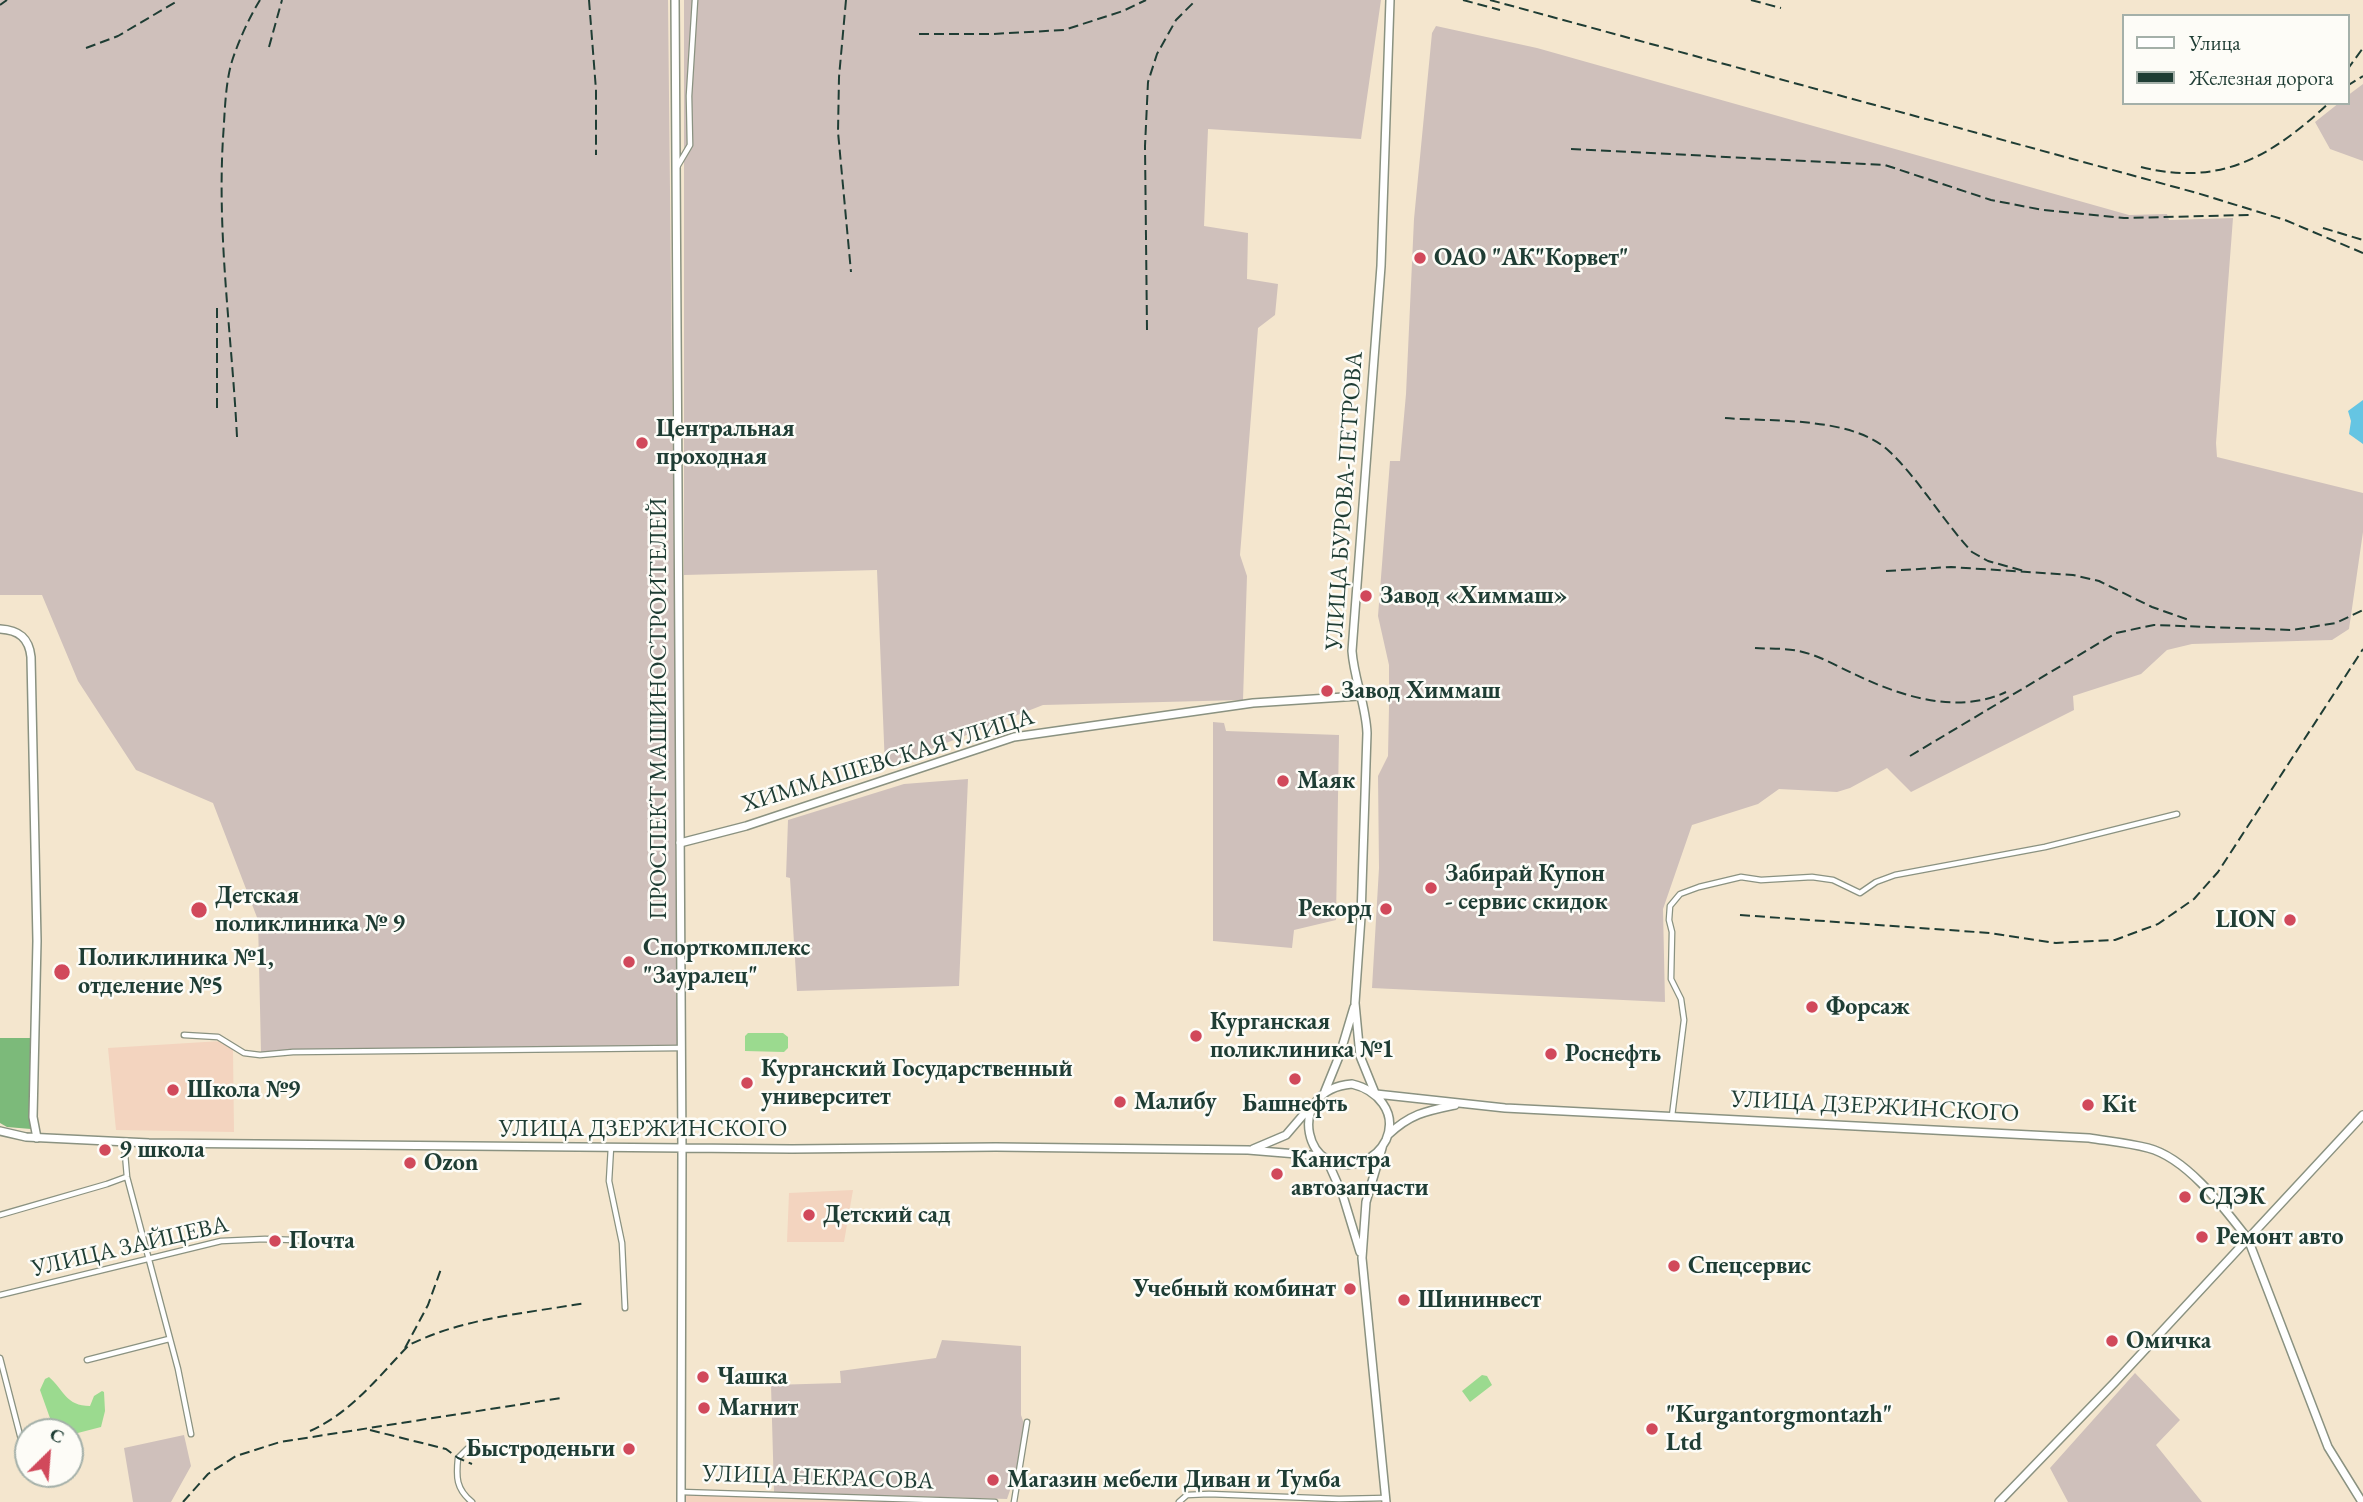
<!DOCTYPE html>
<html>
<head>
<meta charset="utf-8">
<style>
  body { margin:0 }
  #map { position:relative; width:2363px; height:1502px; overflow:hidden; background:#f4e6ce; font-family:"EB Garamond",serif }
  canvas { display:block }
  .legend { position:absolute; left:2122px; top:14px; width:228px; height:91px; box-sizing:border-box; background:#fdfcf7; border:2px solid #a4b0a9; margin:0; padding:9px 12px; list-style:none; font-size:21px; color:#1f3d34 }
  .legend li { display:flex; align-items:center; gap:14px; height:35px }
  .legend b { width:35px; border:2px solid #a4b0a9 }
  .north { position:absolute; left:14px; top:1418px; width:70px; height:70px; box-sizing:border-box; background:#fdfcf7; border:2px solid #a4b0a9; border-radius:50%; rotate:25deg; font-size:19px; font-weight:700; line-height:28px; text-align:center; color:#1f3d34 }
  .north::after { content:''; display:block; margin:auto; width:24px; height:32px; background:#d1495b; clip-path:polygon(50% 0,100% 100%,50% 72%,0 100%) }
</style>
</head>
<body>
<div id="map">
<canvas width="2363" height="1502"></canvas>
<ul class="legend">
<li><b style="height:9px;background:#fff"></b>Улица</li>
<li><b style="height:9px;background:#1f3d34"></b>Железная дорога</li>
</ul>
<div class="north">С</div>
</div>
<script>
const ctx = document.querySelector('canvas').getContext('2d');
ctx.lineJoin = 'round';
function fill(path, color) {
  ctx.fillStyle = color;
  ctx.fill(path, 'evenodd');
}
function strokePath(path, color, width, dash) {
  ctx.strokeStyle = color;
  ctx.lineWidth = width;
  ctx.lineCap = dash ? 'butt' : 'round';
  ctx.setLineDash(dash || []);
  ctx.stroke(path);
}
function write(font, color, halo, rows, align = 'center') {
  ctx.font = font + ' "EB Garamond",serif';
  ctx.lineWidth = 5;
  ctx.setLineDash([]);
  ctx.textBaseline = 'middle';
  ctx.strokeStyle = halo;
  ctx.fillStyle = color;
  for (const [text, x, y, turn = 0] of rows) {
    ctx.save();
    ctx.translate(x, y);
    ctx.rotate((+turn || 0) * Math.PI / 180);
    ctx.textAlign = isNaN(turn) ? turn : align;
    if (halo) ctx.strokeText(text, 0, 0);
    ctx.fillText(text, 0, 0);
    ctx.restore();
  }
}
fill(new Path2D(`
  M221 1041 233 1050 234 1132 116 1130 108 1048Z
  M853 1190 844 1242H787L789 1193Z
  M685 1495 958 1502H685Z`), '#f3d4bf');
fill(new Path2D(`
  M0 0H668L679 1045 261 1052 258 920 213 803 136 770 78 681 42 595H0Z
  M684 0H1381L1361 139 1208 129 1204 226 1248 233 1247 279 1278 284 1275 315 1258 328 1240 555 1247 576 1243 700 1043 705 885 767 877 570 684 575Z
  M1436 26 1537 48 2129 215 2167 214 2169 220 2233 218 2216 443 2217 457 2363 493V532L2349 629 2332 640 2192 644 2167 650 2141 674 2073 696 2074 710 1911 792 1887 768 1850 788 1837 792 1779 789 1758 804 1692 825 1663 909 1665 1002 1372 988 1379 868 1378 776 1388 756 1389 707V665L1378 616 1390 461H1400L1406 394 1414 219 1432 33Z
  M2363 84V161L2330 149 2315 122 2339 103H2347V96Z
  M1213 722 1224 723 1226 731 1339 735 1336 920 1294 930 1292 948 1213 941Z
  M968 779 959 986 797 991 790 878 786 877 788 820 904 784Z
  M942 1340 1021 1346V1415L1025 1427 1018 1467 1007 1499 774 1492 771 1385 841 1383 840 1371 936 1358Z
  M2135 1373 2180 1420 2156 1445 2202 1502H2068L2050 1468Z
  M184 1435 191 1466 171 1502H133L124 1448Z`), '#cfc0bb');
fill(new Path2D(`
  M748 1033H783L788 1037V1048L784 1052 745 1051V1036Z
  M1482 1375 1487 1376 1492 1385 1470 1402 1462 1391Z
  M49 1377C64 1390 66 1406 90 1406L94 1396 102 1391 104 1392 105 1411 101 1427 70 1435V1432H50L51 1421 40 1390 45 1379Z`), '#9bda8f');
fill(new Path2D(`
  M0 1038H35L31 1129 7 1127 0 1123Z`), '#7cba7a');
fill(new Path2D(`
  M2363 400V444L2349 434 2351 421 2348 411Z`), '#65c5e3');
const street = new Path2D(`
  M677 167 690 145 689 96 695 0
  M184 1035 218 1037 244 1053 260 1055 293 1052 681 1048
  M1672 1116 1684 1020 1681 999 1671 979 1672 932 1669 920 1670 906 1680 894 1699 887 1741 877 1761 880 1812 877 1833 880 1860 893 1876 882 1895 875 2045 847 2177 814
  M124 1142 127 1177 178 1369 191 1434
  M611 1147 609 1181 622 1243 625 1308
  M0 1215 107 1184 126 1177
  M0 1295 221 1241 265 1239 352 1242
  M0 1358 23 1447
  M87 1360 169 1339
  M467 1449 458 1458C456 1477 456 1489 472 1502
  M681 1492 995 1502
  M1014 1502 1027 1422
  M1179 1502 1187 1495 1209 1494 1339 1499 1385 1498`);
const secondary = new Path2D(`
  M0 629C19 630 29 638 31 657L37 941 33 1117 37 1138
  M680 843 746 826 1014 737 1253 703 1359 696
  M1325 1091 1340 1054 1354 1007
  M1375 1093 1360 1056 1355 1003 1361 917 1367 733C1366 705 1354 679 1352 651L1381 266 1390 0
  M1382 1148 1366 1202 1362 1258 1386 1502
  M1327 1160 1343 1196 1360 1252
  M2248 1239 2328 1447 2362 1502`);
const primary = new Path2D(`
  M675 0 682 1148 681 1502
  M1352 1084C1377 1090 1398 1112 1386 1140 1381 1150 1374 1157 1363 1161 1305 1184 1282 1090 1352 1084Z
  M1376 1094 1505 1108 2089 1138C2108 1141 2129 1143 2148 1148 2187 1158 2224 1208 2248 1239
  M0 1131 26 1137 149 1143 792 1149 996 1147 1248 1150 1321 1156
  M1388 1135C1410 1114 1426 1111 1455 1105
  M1253 1149 1286 1135 1310 1107
  M1999 1502 2115 1382 2363 1115`);
strokePath(street, '#8a9281', 7);
strokePath(secondary, '#8a9281', 10);
strokePath(primary, '#8a9281', 10);
strokePath(street, '#fff', 4.5);
strokePath(secondary, '#fff', 7);
strokePath(primary, '#fff', 7);
strokePath(new Path2D(`
  M589 0 596 90V155
  M846 0 839 77 838 132 851 272
  M1463 0 1500 10
  M1490 0 2197 193 2285 220 2363 253
  M1751 0 1781 8
  M0 5 7 0
  M919 34H992L1064 30 1123 11 1146 0
  M269 47 282 0
  M86 48 118 36 179 0
  M2347 70 2363 48
  M2347 86 2363 76
  M1571 149 1885 165 1991 200 2043 210 2124 218 2249 215
  M2141 167C2221 187 2272 156 2329 103
  M2323 228 2363 240
  M1147 330 1145 146 1148 82 1157 54 1176 20 1196 0
  M217 408V303
  M1725 418C1773 422 1853 416 1890 452 1921 482 1943 521 1972 552L1988 561 2024 571
  M237 437C232 337 217 238 223 138 225 112 225 82 233 58 240 38 249 18 260 0
  M1886 571 1951 567 2073 575 2099 581 2152 607 2189 620
  M1755 648C1769 649 1785 648 1799 651 1818 655 1837 666 1854 674 1900 696 1957 715 2006 692
  M1910 756 2116 633 2154 625 2292 630 2336 623 2363 610
  M1740 915 1990 933 2056 943 2115 940 2158 924 2194 899 2218 872 2363 649
  M405 1348 428 1305 441 1269
  M370 1430 446 1449 458 1458 472 1464
  M310 1431C352 1412 378 1377 409 1345 463 1318 527 1313 586 1303
  M183 1502 208 1474 236 1456 280 1442 561 1398`), '#1f3d34', 2, [10, 5]);
for (const [x, y, r, color] of [
  [1420,258,7,"#d1495b"],
  [642,443,7,"#d1495b"],
  [1366,596,7,"#d1495b"],
  [1327,691,7,"#d1495b"],
  [1283,781,7,"#d1495b"],
  [1431,888,7,"#d1495b"],
  [1386,909,7,"#d1495b"],
  [199,910,9,"#d1495b"],
  [2290,920,7,"#d1495b"],
  [629,962,7,"#d1495b"],
  [62,972,9,"#d1495b"],
  [1812,1007,7,"#d1495b"],
  [1196,1036,7,"#d1495b"],
  [1551,1054,7,"#d1495b"],
  [1295,1079,7,"#d1495b"],
  [747,1083,7,"#d1495b"],
  [173,1090,7,"#d1495b"],
  [1120,1102,7,"#d1495b"],
  [2088,1105,7,"#d1495b"],
  [105,1150,7,"#d1495b"],
  [410,1163,7,"#d1495b"],
  [1277,1174,7,"#d1495b"],
  [2185,1197,7,"#d1495b"],
  [809,1215,7,"#d1495b"],
  [2202,1237,7,"#d1495b"],
  [275,1241,7,"#d1495b"],
  [1674,1266,7,"#d1495b"],
  [1350,1289,7,"#d1495b"],
  [1404,1300,7,"#d1495b"],
  [2112,1341,7,"#d1495b"],
  [703,1377,7,"#d1495b"],
  [704,1408,7,"#d1495b"],
  [1652,1429,7,"#d1495b"],
  [629,1449,7,"#d1495b"],
  [993,1480,7,"#d1495b"]
]) {
  const dot = new Path2D();
  dot.arc(x, y, r, 0, 2 * Math.PI);
  ctx.fillStyle = color;
  ctx.fill(dot);
  strokePath(dot, '#fdfcf7', 2.5);
}
write('bold 24px', '#1f3d34', '#fdfcf7', [
  ["ОАО \"АК\"Корвет\"",1434,258],
  ["Центральная",656,429],
  ["проходная",656,457],
  ["Завод «Химмаш»",1380,596],
  ["Завод Химмаш",1341,691],
  ["Маяк",1297,781],
  ["Забирай Купон",1445,874],
  ["- сервис скидок",1445,902],
  ["Детская",215,896],
  ["поликлиника № 9",215,924],
  ["Рекорд",1372,909,"right"],
  ["LION",2276,920,"right"],
  ["Спорткомплекс",643,948],
  ["\"Зауралец\"",643,976],
  ["Поликлиника №1,",78,958],
  ["отделение №5",78,986],
  ["Форсаж",1826,1007],
  ["Курганская",1210,1022],
  ["поликлиника №1",1210,1050],
  ["Роснефть",1565,1054],
  ["Курганский Государственный",761,1069],
  ["университет",761,1097],
  ["Школа №9",187,1090],
  ["Малибу",1134,1102],
  ["Башнефть",1295,1104,"center"],
  ["Kit",2102,1105],
  ["9 школа",119,1150],
  ["Канистра",1291,1160],
  ["автозапчасти",1291,1188],
  ["Ozon",424,1163],
  ["СДЭК",2199,1197],
  ["Детский сад",823,1215],
  ["Ремонт авто",2216,1237],
  ["Почта",289,1241],
  ["Спецсервис",1688,1266],
  ["Учебный комбинат",1336,1289,"right"],
  ["Шининвест",1418,1300],
  ["Омичка",2126,1341],
  ["Чашка",717,1377],
  ["Магнит",718,1408],
  ["\"Kurgantorgmontazh\"",1666,1415],
  ["Ltd",1666,1443],
  ["Быстроденьги",615,1449,"right"],
  ["Магазин мебели Диван и Тумба",1007,1480]
], 'left');
write('24px', '#1f3d34', '#fdfcf7', [
  ["УЛИЦА БУРОВА-ПЕТРОВА",1345,501,-86],
  ["ПРОСПЕКТ МАШИНОСТРОИТЕЛЕЙ",659,709,-90],
  ["ХИММАШЕВСКАЯ УЛИЦА",888,761,-17],
  ["УЛИЦА ДЗЕРЖИНСКОГО",1875,1107,3],
  ["УЛИЦА ДЗЕРЖИНСКОГО",643,1129],
  ["УЛИЦА ЗАЙЦЕВА",130,1247,-13],
  ["УЛИЦА НЕКРАСОВА",818,1478,2]
]);
</script>
</body>
</html>
